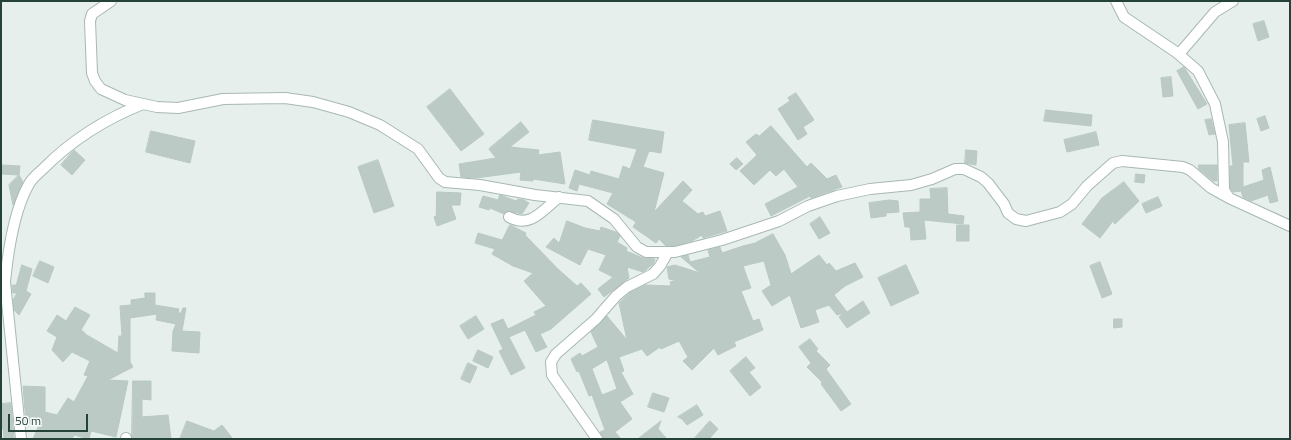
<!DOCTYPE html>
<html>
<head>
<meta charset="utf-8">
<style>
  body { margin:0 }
  #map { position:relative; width:1291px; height:440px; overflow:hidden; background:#e6efeb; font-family:"Titillium Web",sans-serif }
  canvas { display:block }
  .frame { position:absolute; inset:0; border:2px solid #24423a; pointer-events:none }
  .scale { position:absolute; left:8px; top:414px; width:80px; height:18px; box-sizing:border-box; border:2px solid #24423a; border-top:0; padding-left:5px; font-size:12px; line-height:14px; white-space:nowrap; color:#24423a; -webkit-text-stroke:3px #f7fbf9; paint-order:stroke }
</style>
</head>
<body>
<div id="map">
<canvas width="1291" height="440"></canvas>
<div class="frame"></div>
<div class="scale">50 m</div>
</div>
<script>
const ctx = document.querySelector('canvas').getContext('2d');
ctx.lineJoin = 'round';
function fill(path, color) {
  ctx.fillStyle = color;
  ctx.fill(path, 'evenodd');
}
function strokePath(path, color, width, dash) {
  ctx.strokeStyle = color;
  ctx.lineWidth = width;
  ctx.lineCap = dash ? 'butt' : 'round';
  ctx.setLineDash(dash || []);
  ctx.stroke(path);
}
const building = new Path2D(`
  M1264 21 1269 37 1258 41 1253 24Z
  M1184 67 1207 104 1198 109 1177 71Z
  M1171 77 1173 96 1163 97 1161 78Z
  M450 89 484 134 461 151 427 107Z
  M796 93 814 120 803 127 807 134 798 140 778 109 790 101 788 98Z
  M1046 110 1092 115 1091 126 1044 121Z
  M1265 116 1269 128 1261 131 1257 119Z
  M1211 119 1215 134 1209 135 1205 120Z
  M593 120 664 132 661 153 649 151 643 167 664 173 654 212 683 181 692 190 682 201 698 214 703 212 705 216 720 211 727 231 703 238 702 235 692 241 674 246H666L659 239 656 243 633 227 636 222 607 204 613 193 579 184 577 191 569 188 575 170 590 175 591 171 619 179 623 166 630 169 637 149 589 140Z
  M521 122 529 132 510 147 539 150 538 155 560 152 565 184 533 179V181L520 180 521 172 476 178 461 177 459 164 496 158 489 149Z
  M1245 123 1249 162H1243V187L1264 180 1262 170 1270 167 1278 201 1270 203 1268 195 1251 201 1243 197 1241 191 1233 192 1230 188V166H1233L1229 125Z
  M771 126 807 167 811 163 827 179 836 175 842 187 811 198 810 196 771 216 765 204 798 187 784 169 776 176 770 170 754 185 740 171 757 155 746 142 756 134 759 136Z
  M151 131 195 141 190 163 146 152Z
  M1096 132 1099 145 1067 152 1064 140Z
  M74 150 85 160 72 175 61 165Z
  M966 150 977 151 976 165 965 163Z
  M737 158 743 164 736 170 730 164Z
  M378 160 394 206 374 213 358 167Z
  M1 165 20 166 19 175 1 174Z
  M1199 165H1217V181H1213L1199 169Z
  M1136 174 1145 175 1144 183 1135 182Z
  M19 175 23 182 13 205 9 185Z
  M1124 182 1139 201 1115 224 1113 221 1100 238 1082 224 1102 198Z
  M947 188 948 214 964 216 963 224 924 220 926 239 911 240 910 227H905L903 213 920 212V199H931L930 189Z
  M437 192 461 193 460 205H451L456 219 437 226 434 217 436 216Z
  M500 195 516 201 518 199 524 200 529 203 522 214 509 211 504 214 490 208 489 210 479 207 483 196 498 200Z
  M1158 197 1162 206 1146 213 1142 204Z
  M890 200 898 201 899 212 886 213V216L871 218 869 203Z
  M820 217 830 233 819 239 810 224Z
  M567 221 585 228 600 231 601 227 616 232 620 236 617 242 627 248 626 251 643 258 655 259 653 264 643 272 627 267 629 278 604 297 598 289 613 277 599 270 606 255 588 249 580 265 546 247 554 238 559 243Z
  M510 225 526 233 525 235 558 269 577 286 581 283 591 294 551 329 540 334 547 347 536 352 525 330 509 337 525 368 511 375 499 351 503 349 491 324 503 319 508 329 536 315 534 312 546 306 524 281 533 273 513 266 492 254 495 249 475 243 478 233 502 240Z
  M957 225H969V241H957Z
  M773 234 785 255 791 274 819 255 827 265 829 263 836 271 855 263 863 277 845 286 834 295 847 312 863 301 870 313 847 328 839 317 844 313 837 315 829 305 815 310 819 322 801 328 790 295 772 306 762 291 771 285 764 261 743 266 751 288 741 291 753 321 759 319 763 330 734 342 736 346 718 355 714 348 692 370 683 361 688 357 679 341 661 349 660 347 647 356 642 349 619 357 624 371 621 372 633 394 620 402 632 419 615 432 621 439H603L600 432 605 430 592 395 589 396 579 371 577 372 571 359 580 353 582 356 598 347 591 332 607 316 627 340 619 303 631 292 645 285 671 286 670 282 677 281 669 279 667 267 675 265 700 273 681 257 688 255 690 262 710 257 708 250 720 247 722 253 743 246 755 243ZM607 360 617 389 602 395 592 369Z
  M40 261 54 267 48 283 33 276Z
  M1100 262 1112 294 1102 298 1090 266Z
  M22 265 32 269 26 291 31 294 19 315 14 310 13 300 17 293H13L12 285H16Z
  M906 265 919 293 891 306 878 278Z
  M145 293H155V305L179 309 178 313H181L183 308H186L182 331 200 332 199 353 172 351 173 331 176 324 156 320 157 314 130 318V362L133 367 108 380 128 381 116 437 91 431 89 439 74 435 72 439H33L39 425 26 422 23 386 45 387V412L57 415 68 398 74 402 88 376 84 375 90 361 72 352 63 362 52 350 57 337 47 331 57 315 66 321 75 307 90 315 81 330 85 333V334L118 353 119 336H122L120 306 131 305V300L145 298Z
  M476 316 484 329 468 339 460 326Z
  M1114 319H1122V327L1114 328Z
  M810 339 818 349 816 351 830 365 826 369 851 404 841 411 821 384 822 382 807 367 811 363 799 347Z
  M478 350 493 357 488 368 473 361Z
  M746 357 755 368 749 372 761 387 750 396 730 371Z
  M468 363 477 367 470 383 461 379Z
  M133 381H151V400L142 399V417L168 415 171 439H132Z
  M653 393 669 398 664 412 648 407Z
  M11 403 14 439H4L3 428H1V404Z
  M697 405 703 415 687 425 682 419 678 417Z
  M187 421 214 431 222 425 233 439H180Z
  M661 421 658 429 667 439H638Z
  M710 421 718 429 709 439H694Z`);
fill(building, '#bbcac4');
strokePath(building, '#b8c9c2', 1);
const street = new Path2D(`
  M111 1 92 14 90 21 92 73 95 81 101 89 125 100 157 107 178 108 223 99 285 98 313 102 349 112 380 125 418 149 439 178 445 182 480 185 535 195 588 201 614 219 637 247 646 252H675L722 240 779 221 808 206 837 196 870 189 911 185 932 179 955 169H964L981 177 988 183 1004 204 1008 213 1016 219 1026 221 1060 212 1072 204 1087 186 1113 163 1122 161 1183 167 1190 170 1211 188 1229 198
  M1116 1 1124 17 1176 52 1198 71 1215 104 1223 142 1224 190 1229 198 1290 226
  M1179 54 1215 12 1233 1
  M509 217C530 229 543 210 559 197
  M21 439 5 282C8 251 14 210 29 184 32 178 39 173 44 168 73 139 105 119 143 104
  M126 439V438
  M597 439 552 375 551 362 556 354 596 319 616 296 627 287 653 274 660 266 668 252`);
strokePath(street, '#a8b8b2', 12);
strokePath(street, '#fff', 10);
</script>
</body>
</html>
